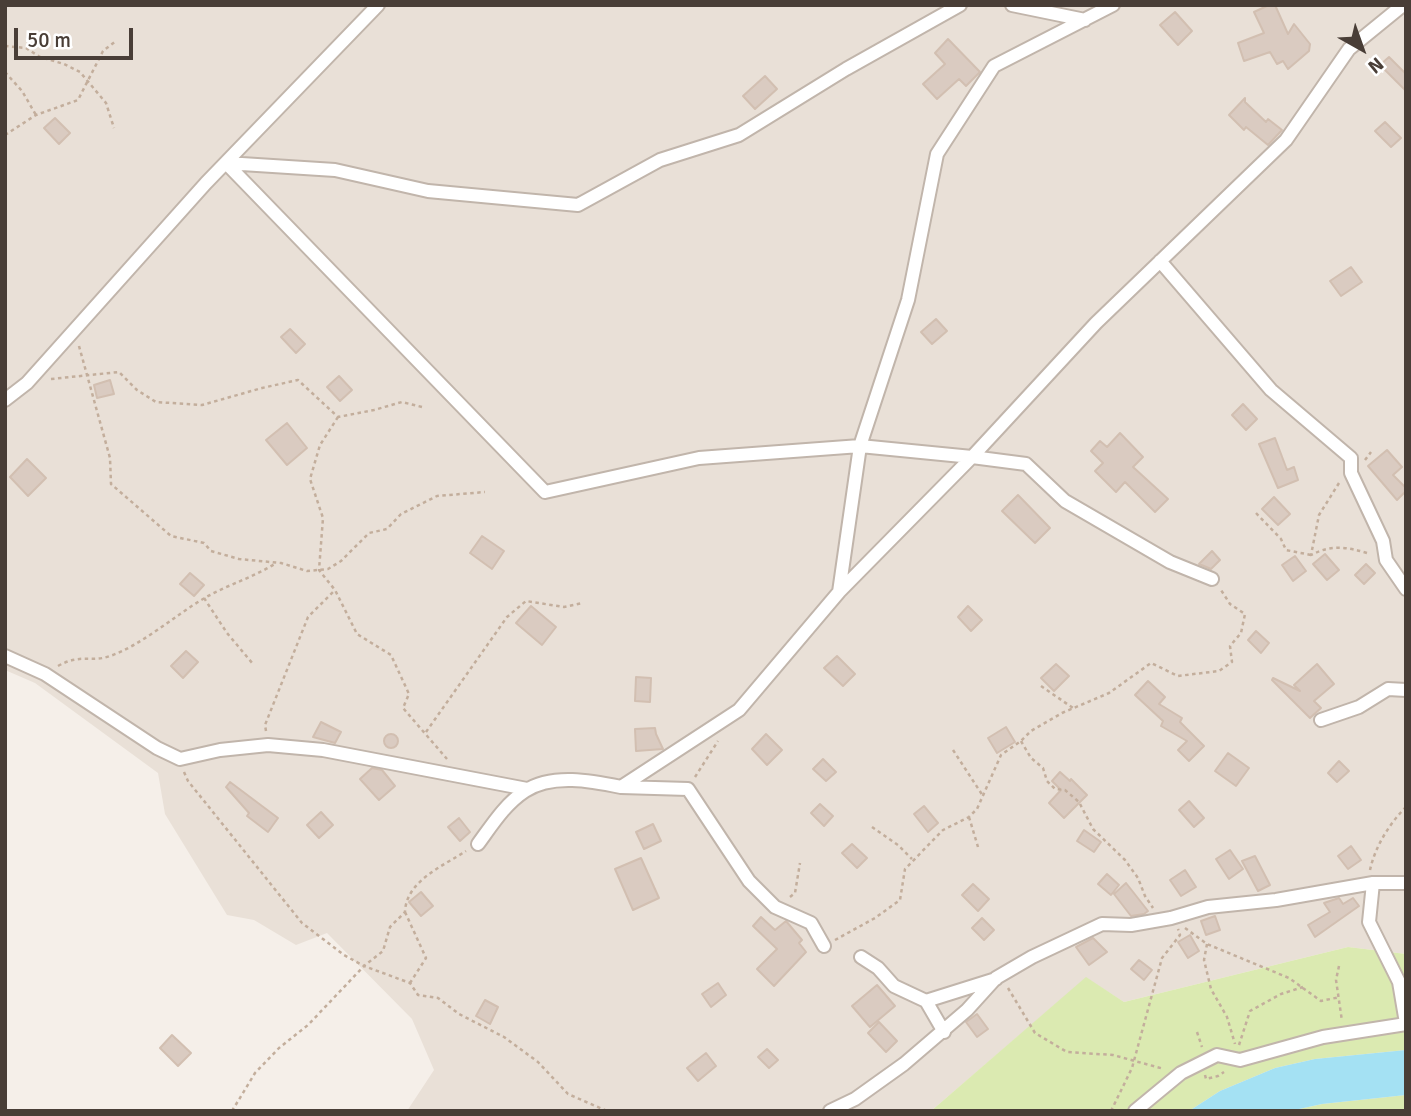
<!DOCTYPE html>
<html>
<head>
<meta charset="utf-8">
<style>
  body { margin:0 }
  #map { position:relative; width:1411px; height:1116px; overflow:hidden; background:#f5efe9; font-family:Signika,sans-serif }
  canvas { display:block }
  .frame { position:absolute; inset:0; border:7px solid #493e37; pointer-events:none }
  .north { position:absolute; left:1327px; top:14px; width:70px; height:70px; -webkit-text-stroke:5px #fff; paint-order:stroke; rotate:140deg; font-size:19px; font-weight:700; line-height:28px; text-align:center; color:#493e37 }
  .north::after { content:''; display:block; margin:auto; width:24px; height:32px; background:#493e37; clip-path:polygon(50% 0,100% 100%,50% 72%,0 100%) }
  .scale { position:absolute; left:14px; top:28px; width:119px; height:32px; box-sizing:border-box; border:4px solid #493e37; border-top:0; padding-left:9px; font-size:21px; line-height:24px; white-space:nowrap; color:#493e37; -webkit-text-stroke:5px #fff; paint-order:stroke }
</style>
</head>
<body>
<div id="map">
<canvas width="1411" height="1116"></canvas>
<div class="frame"></div>
<div class="north">N</div>
<div class="scale">50 m</div>
</div>
<script>
const ctx = document.querySelector('canvas').getContext('2d');
ctx.lineJoin = 'round';
function fill(path, color) {
  ctx.fillStyle = color;
  ctx.fill(path, 'evenodd');
}
function strokePath(path, color, width, dash) {
  ctx.strokeStyle = color;
  ctx.lineWidth = width;
  ctx.lineCap = dash ? 'butt' : 'round';
  ctx.setLineDash(dash || []);
  ctx.stroke(path);
}
fill(new Path2D(`
  M5 5H1406V954L1348 947 1124 1002 1086 978 931 1111H407L434 1070 412 1019 327 933 296 945 254 920 227 915 165 814 158 773 35 683 5 670Z`), '#e9e0d7');
fill(new Path2D(`
  M1348 947 1406 954V1050L1315 1059 1275 1068 1220 1091 1189 1111H931L1086 977 1124 1002Z
  M1406 1095V1111H1290L1322 1104Z`), '#dbeab1');
fill(new Path2D(`
  M1406 1050V1095L1322 1104 1290 1111H1189L1220 1091 1275 1068 1315 1059Z`), '#a4e1f3');
const building = new Path2D(`
  M1269 5H1275L1288 34 1294 24 1310 44 1309 51 1288 69 1283 61 1277 64 1270 52 1244 61 1238 43 1264 33 1254 12Z
  M1175 12 1192 31 1178 45 1160 25Z
  M948 39 980 72 966 86 959 79 937 99 923 84 945 64 935 53Z
  M1389 57 1406 74V91L1380 65Z
  M765 76 777 89 755 109 743 96Z
  M1245 98V102L1266 122 1268 119 1282 130 1268 145 1246 127 1244 130 1229 115Z
  M55 118 70 133 59 144 44 128Z
  M1385 122 1401 138 1391 147 1375 131Z
  M1351 267 1362 282 1341 296 1330 281Z
  M936 319 947 331 932 344 921 332Z
  M290 329 305 344 296 353 281 337Z
  M339 376 352 390 340 401 327 387Z
  M110 380 114 394 97 398 94 385Z
  M1243 404 1257 419 1246 430 1232 415Z
  M287 423 307 448 287 465 266 440Z
  M1120 433 1143 457 1133 467 1168 499 1155 512 1125 482 1116 492 1095 471 1103 463 1091 451 1100 441 1107 447Z
  M1275 438 1287 470 1294 467 1298 480 1278 488 1259 444Z
  M1387 450 1402 467 1393 475 1406 488V491L1397 500 1368 466Z
  M27 459 46 478 28 496 10 477Z
  M1018 495 1050 528 1035 543 1002 511Z
  M1274 497 1290 514 1278 525 1262 509Z
  M482 536 504 551 492 569 470 553Z
  M1212 551 1220 560 1211 569 1199 564Z
  M1325 554 1339 570 1327 580 1313 564Z
  M1295 556 1306 571 1293 581 1282 565Z
  M1366 564 1375 573 1364 584 1355 575Z
  M190 573 204 585 194 596 180 584Z
  M531 606 556 627 542 645 516 623Z
  M968 606 982 620 971 631 958 617Z
  M1256 631 1269 643 1261 653 1248 640Z
  M186 651 198 662 183 678 171 666Z
  M837 656 855 674 843 686 824 668Z
  M1056 664 1069 676 1054 691 1041 678Z
  M1317 664 1334 684 1314 701 1321 708 1310 718 1272 680 1273 678 1300 691 1294 685Z
  M636 677 651 678 650 702 635 701Z
  M1148 681 1165 697 1159 704 1182 718 1180 722 1204 746 1189 761 1178 750 1187 741 1161 726 1163 721 1135 695Z
  M321 722 341 732 335 743 313 737Z
  M1006 727 1015 742 997 753 988 738Z
  M655 728 656 734 663 749 636 751 635 729Z
  M384 741a7 7 0 1 1 14 0a7 7 0 1 1-14 0Z
  M766 734 782 750 767 765 752 749Z
  M1228 753 1249 768 1236 786 1215 771Z
  M823 759 836 772 826 781 813 769Z
  M1339 761 1349 771 1337 782 1328 773Z
  M372 768 382 770 395 786 379 800 360 779Z
  M1060 772 1070 781 1071 779 1087 795 1064 818 1049 803 1061 790 1052 781Z
  M230 782 278 818 268 832 247 816 249 813 226 787Z
  M1189 801 1204 818 1194 827 1179 810Z
  M820 804 833 816 824 826 811 813Z
  M924 806 938 823 928 832 914 814Z
  M321 812 333 825 319 838 307 825Z
  M459 818 470 832 460 841 448 827Z
  M653 824 661 841 644 849 636 832Z
  M1084 830 1101 842 1094 852 1077 841Z
  M852 844 867 858 857 868 842 853Z
  M1351 846 1361 860 1348 869 1338 856Z
  M1230 850 1243 869 1229 879 1216 859Z
  M1255 856 1270 885 1258 891 1242 861Z
  M641 858 659 898 633 910 615 869Z
  M1185 870 1196 887 1181 896 1170 880Z
  M1107 874 1119 885 1111 895 1098 884Z
  M1126 883 1148 911 1144 914 1131 916 1114 894Z
  M973 884 989 899 978 911 962 895Z
  M421 892 433 906 421 916 409 902Z
  M1339 898 1343 904 1353 898 1359 906 1315 937 1308 925 1330 912 1324 903Z
  M1215 916 1220 930 1206 935 1201 921Z
  M761 917 775 930 786 921 802 940 799 943 806 952 774 986 757 969 777 949 753 926Z
  M982 918 994 930 984 940 972 928Z
  M1190 935 1199 951 1188 958 1178 942Z
  M1093 938 1107 952 1089 965 1076 947Z
  M1139 960 1152 970 1144 980 1131 969Z
  M718 983 726 995 711 1007 702 994Z
  M877 985 895 1006 870 1027 852 1006Z
  M485 1000 498 1007 490 1024 476 1016Z
  M977 1014 988 1029 977 1037 966 1022Z
  M879 1022 897 1041 886 1052 868 1033Z
  M172 1035 191 1053 178 1066 160 1048Z
  M767 1049 778 1060 769 1068 758 1057Z
  M706 1053 716 1066 698 1081 687 1068Z`);
fill(building, '#dacbc1');
strokePath(building, '#d2bfb1', 2);
const street = new Path2D(`
  M960 5 846 69 739 135 660 160 578 205 428 191 335 170 226 163 545 492 699 458 860 446 972 457 1096 323 1286 140 1349 49 1403 5
  M1012 5 1085 20
  M1160 261 1271 390 1351 458V473L1383 541 1386 560 1406 589
  M5 400 27 383 206 183 378 5
  M839 592 972 457 1026 464 1065 501 1170 562 1212 579
  M5 656 45 674 157 748 180 759 220 750 268 745 323 750 527 789
  M1321 720 1359 707 1388 689 1406 690
  M621 787 688 789 749 881 775 907 811 923 824 946
  M478 844C492 825 505 804 525 791 552 773 592 781 621 787L739 710 839 592 860 446 908 300 937 154 994 66 1113 5
  M1373 883 1369 922 1399 982 1406 1023
  M861 957 878 968 894 986 926 1001 996 979
  M926 1001 944 1032
  M830 1111 855 1099 904 1064 967 1010 996 978 1032 957 1102 924 1131 925 1171 918 1208 907 1276 900 1373 883H1406
  M1135 1111 1181 1073 1217 1055 1240 1060 1323 1037 1406 1024`);
strokePath(street, '#c1b5ab', 16);
strokePath(new Path2D(`
  M5 46 26 48 40 57 64 64 80 72 106 103 114 128
  M5 72 22 91 36 115
  M5 135 36 115 78 100 103 51 116 41
  M79 346 110 458 111 484 171 536 204 543 211 551 239 559 281 563 307 571 328 569 341 561 369 533 387 529 401 514 437 496 485 492
  M51 379 119 372 137 390 156 402 202 405 262 388 298 380 338 417 374 410 402 402 422 407
  M338 417 320 445 310 479 323 518 319 570 335 590 357 634 391 655 409 694 403 708 447 759
  M1406 425V461
  M1365 460 1371 452
  M1339 483 1319 515 1311 555C1332 544 1348 547 1370 554
  M1256 513 1281 539 1286 550 1311 555
  M204 598 227 633 253 664
  M58 666C81 653 91 663 110 656 142 645 174 616 203 599 226 585 253 578 276 563
  M1041 686 1073 708
  M266 731 265 725 308 617 335 590
  M426 732 507 617 526 601 564 607 583 603
  M1021 741 1031 758 1043 768 1047 781 1055 789 1065 790 1079 802 1093 829 1125 860 1138 878 1145 896 1153 908
  M953 750 983 796
  M184 772 188 781 302 923 344 955 364 966 410 983 418 995 438 998 459 1014 504 1037 538 1062 568 1094 607 1111
  M695 777 718 741
  M969 817 978 847
  M872 827 898 845 912 859
  M1370 870C1375 847 1389 824 1406 807
  M790 897 795 893 800 863
  M405 912 426 958 410 983
  M1185 928 1207 944 1289 978 1321 1001 1340 997
  M835 940 875 918 900 900 905 869 943 830 969 817 977 809 1001 755 1021 741 1031 731 1062 713 1109 693 1151 663 1178 676 1219 671 1232 662 1230 646 1241 633 1245 614 1230 604 1221 590
  M1207 944 1204 960 1211 989 1227 1017 1235 1044
  M1339 966 1336 980 1342 1021
  M1008 988 1035 1033 1067 1052 1113 1055 1164 1069
  M1197 1032 1202 1047
  M1239 1045 1250 1011 1281 994 1303 987
  M1205 1075 1206 1079 1218 1076 1224 1072
  M232 1111 255 1073 279 1048 308 1025 364 966 383 951 390 927 405 912C406 881 443 866 466 851
  M1111 1111 1132 1068 1162 958 1180 935 1178 929`), '#c3ae9c', 2.5, [3.5, 3.5]);
strokePath(street, '#fff', 12);
</script>
</body>
</html>
